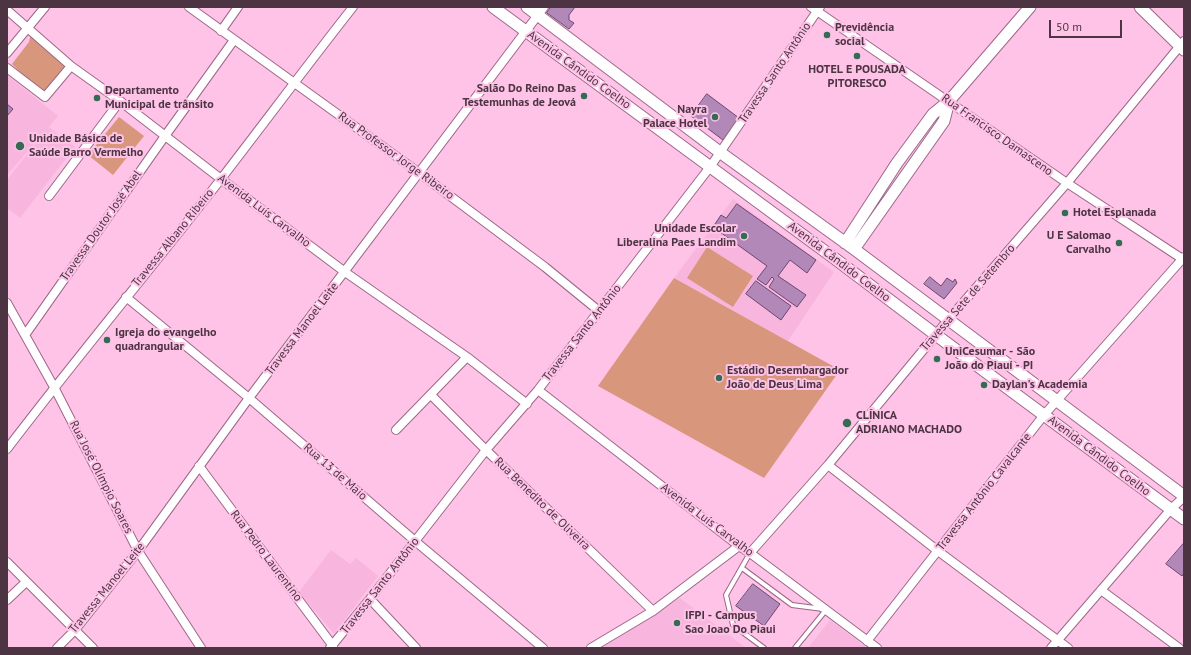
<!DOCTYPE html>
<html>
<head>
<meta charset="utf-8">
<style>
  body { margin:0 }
  #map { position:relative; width:1191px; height:655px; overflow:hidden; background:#fec3e7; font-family:"PT Sans",sans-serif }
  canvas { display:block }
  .frame { position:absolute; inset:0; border:8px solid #4c3443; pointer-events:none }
  .scale { position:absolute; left:1049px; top:20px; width:73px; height:18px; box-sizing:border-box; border:2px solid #4c3443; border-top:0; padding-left:5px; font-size:12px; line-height:14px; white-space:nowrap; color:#4c3443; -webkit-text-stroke:3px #fec3e7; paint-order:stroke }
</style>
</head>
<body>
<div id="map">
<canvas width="1191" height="655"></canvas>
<div class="frame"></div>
<div class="scale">50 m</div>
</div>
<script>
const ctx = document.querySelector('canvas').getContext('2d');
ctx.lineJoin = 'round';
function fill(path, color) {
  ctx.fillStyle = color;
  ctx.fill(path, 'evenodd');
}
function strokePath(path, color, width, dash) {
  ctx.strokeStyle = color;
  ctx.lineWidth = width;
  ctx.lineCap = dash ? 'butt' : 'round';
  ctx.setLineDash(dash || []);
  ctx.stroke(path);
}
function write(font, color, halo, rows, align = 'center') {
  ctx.font = font + ' "PT Sans",sans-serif';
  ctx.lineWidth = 4;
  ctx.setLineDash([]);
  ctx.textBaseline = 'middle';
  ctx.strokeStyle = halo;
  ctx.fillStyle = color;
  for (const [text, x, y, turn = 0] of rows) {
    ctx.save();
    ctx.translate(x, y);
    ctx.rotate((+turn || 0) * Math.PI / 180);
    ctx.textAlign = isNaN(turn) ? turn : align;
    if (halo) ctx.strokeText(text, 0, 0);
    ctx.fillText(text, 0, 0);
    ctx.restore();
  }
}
fill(new Path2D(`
  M7 75 58 116 49 127 75 147 20 218 7 208V180L42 135 7 175Z
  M733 199 834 272 788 341 674 278Z
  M331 550 350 564 356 558 378 576 334 634 299 592Z
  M680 598 746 648H602Z
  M830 620 867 648H808Z`), '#f8b6df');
fill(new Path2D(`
  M31 33 68 64 43 96 12 64 29 42Z
  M119 117 144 136 113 175 88 155Z
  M707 247 753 276 733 307 687 278Z
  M674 278 840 370 764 478 598 386Z`), '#d8967d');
const building = new Path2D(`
  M551 7H575L569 15V20L574 23 569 29 547 13Z
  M707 94 739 118 723 140 691 116Z
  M7 104 13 109 7 116Z
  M737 204 816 260 807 273 790 260 778 276 806 295 797 307 769 287 774 279 772 277 766 285 757 279 767 266 713 227 721 215 726 218Z
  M930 277 941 286 947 278 953 282 955 279 957 283 944 299 924 284Z
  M756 281 791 306 781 320 746 294Z
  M1184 543V573L1182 576 1166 564Z
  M753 584 780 604 764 626 736 606Z`);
fill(building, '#b188b7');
strokePath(building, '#6c4772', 1);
const lane = new Path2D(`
  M750 553 726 595 733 625 764 648
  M742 568 792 605 823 609
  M795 648 826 610`);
const street = new Path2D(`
  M189 7 418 172 545 267 599 311
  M811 7 1067 183 1184 260
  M7 10 71 66 120 101 221 179 345 272 467 357 527 404
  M221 31 238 7
  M7 53 45 7
  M7 68 45 97 71 66
  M49 196 120 101
  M126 297 249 398 415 541 543 648
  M7 303 54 387 138 551 201 648
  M25 335 165 136 234 40
  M538 390 739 546 750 553 877 648
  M431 395 486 450 653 611
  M396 430 467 357
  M7 449C77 357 150 270 221 179 265 122 308 64 353 7
  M828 465 938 551 1068 648
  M199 466 333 646
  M750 553 828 465 948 320 1067 183 1184 41
  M7 562 93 648
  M1101 590 1179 648
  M370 599 416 648
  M7 600 26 582
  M867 641 1044 415 1184 257
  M57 648 75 630 138 551 249 398 544 7
  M330 648 370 599 486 450 538 390 710 167 820 7
  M591 648 653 611 739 546
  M1051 648 1171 509 1184 497`);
const secondary = new Path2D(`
  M493 7 834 258 936 335 1184 519
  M527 7 721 153 854 249 1184 496
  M1140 7 1184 50
  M845 243 897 163 933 114 949 101 1030 7
  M854 249 944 121 949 101`);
strokePath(lane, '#9d6788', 6);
strokePath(street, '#9d6788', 10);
strokePath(secondary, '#9d6788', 13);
strokePath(lane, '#fff', 4);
strokePath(street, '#fff', 8);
strokePath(secondary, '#fff', 11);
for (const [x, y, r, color] of [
  [827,35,4,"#346b52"],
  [857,56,4,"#346b52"],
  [584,96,4,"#346b52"],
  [97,98,4,"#346b52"],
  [715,117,4,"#346b52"],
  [20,146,5,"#346b52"],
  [1065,213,4,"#346b52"],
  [744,236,4,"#346b52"],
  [1119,243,4,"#346b52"],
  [107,340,4,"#346b52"],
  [937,359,4,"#346b52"],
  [719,378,4,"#346b52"],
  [984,385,4,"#346b52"],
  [847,423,5,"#346b52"],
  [677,623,4,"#346b52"]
]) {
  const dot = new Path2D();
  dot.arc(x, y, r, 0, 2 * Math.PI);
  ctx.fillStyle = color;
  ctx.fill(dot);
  strokePath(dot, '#fec3e7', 1.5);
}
write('bold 12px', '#4c3443', '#fec3e7', [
  ["Previdência",835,28],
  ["social",835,42],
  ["HOTEL E POUSADA",857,70,"center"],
  ["PITORESCO",857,84,"center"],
  ["Salão Do Reino Das",576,89,"right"],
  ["Testemunhas de Jeová",576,103,"right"],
  ["Departamento",105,91],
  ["Municipal de trânsito",105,105],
  ["Nayra",707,110,"right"],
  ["Palace Hotel",707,124,"right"],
  ["Unidade Básica de",29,139],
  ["Saúde Barro Vermelho",29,153],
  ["Hotel Esplanada",1073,213],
  ["Unidade Escolar",736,229,"right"],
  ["Liberalina Paes Landim",736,243,"right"],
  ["U E Salomao",1111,236,"right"],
  ["Carvalho",1111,250,"right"],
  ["Igreja do evangelho",115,333],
  ["quadrangular",115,347],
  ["UniCesumar - São",945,352],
  ["João do Piauí - PI",945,366],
  ["Estádio Desembargador",727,371],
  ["João de Deus Lima",727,385],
  ["Daylan's Academia",992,385],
  ["CLÍNICA",856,416],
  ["ADRIANO MACHADO",856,430],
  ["IFPI - Campus",685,616],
  ["Sao Joao Do Piaui",685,630]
], 'left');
write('12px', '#4c3443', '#fec3e7', [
  ["Avenida Cândido Coelho",579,70,36],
  ["Travessa Santo Antônio",775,73,-56],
  ["Rua Francisco Damasceno",997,135,35],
  ["Rua Professor Jorge Ribeiro",396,156,36],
  ["Avenida Luís Carvalho",264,211,37],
  ["Travessa Doutor José Abel",101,226,-55],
  ["Travessa Albano Ribeiro",173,238,-51],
  ["Avenida Cândido Coelho",839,262,37],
  ["Travessa Sete de Setembro",968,298,-49],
  ["Travessa Manoel Leite",302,329,-53],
  ["Travessa Santo Antônio",582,333,-52],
  ["Avenida Cândido Coelho",1099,456,37],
  ["Rua 13 de Maio",335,472,41],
  ["Rua José Olímpio Soares",101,477,63],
  ["Travessa Antônio Cavalcante",984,492,-52],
  ["Rua Benedito de Oliveira",542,504,44],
  ["Avenida Luís Carvalho",707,520,37],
  ["Rua Pedro Laurentino",266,556,53],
  ["Travessa Santo Antônio",380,586,-52],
  ["Travessa Manoel Leite",107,588,-51]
]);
</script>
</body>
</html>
